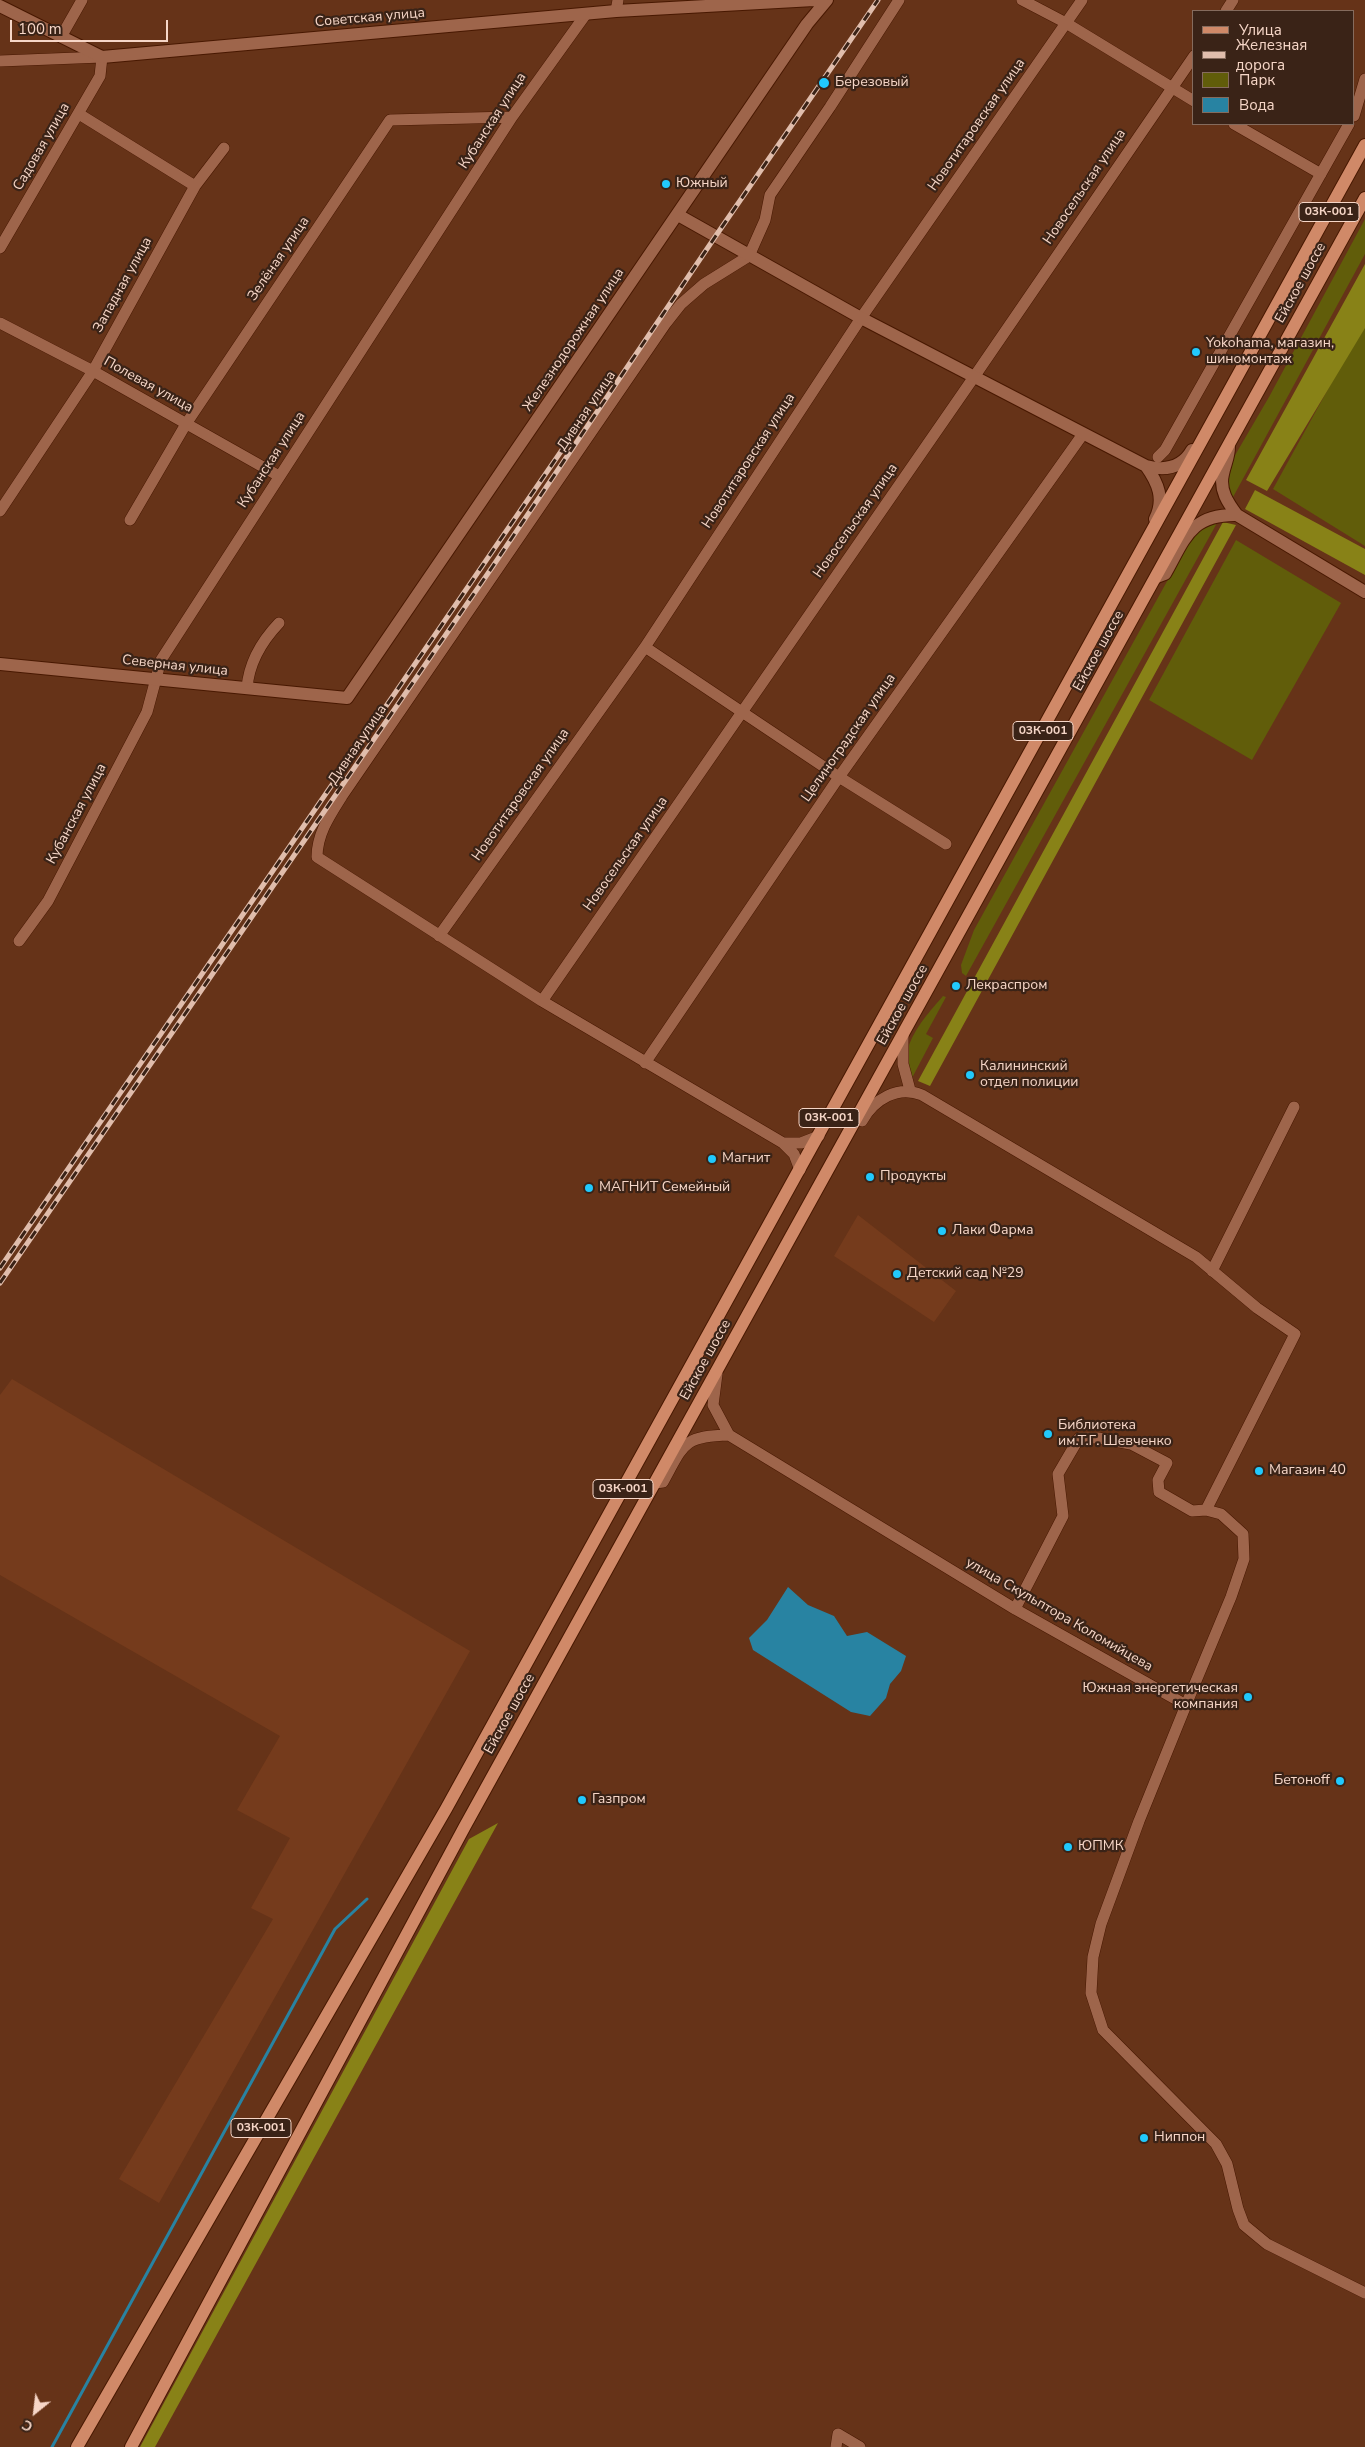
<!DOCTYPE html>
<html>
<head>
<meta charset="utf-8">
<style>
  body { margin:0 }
  #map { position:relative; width:1365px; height:2447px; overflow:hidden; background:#663318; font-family:"Nunito Sans",sans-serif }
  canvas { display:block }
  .legend { position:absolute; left:1192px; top:10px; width:162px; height:115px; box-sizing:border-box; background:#3a2317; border:1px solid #856b5d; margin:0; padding:6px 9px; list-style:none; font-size:15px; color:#f6d6c7 }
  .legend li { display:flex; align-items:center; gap:10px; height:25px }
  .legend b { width:25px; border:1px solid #856b5d }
  .north { position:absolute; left:10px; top:2387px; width:50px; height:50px; -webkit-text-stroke:4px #3a2317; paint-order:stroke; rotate:209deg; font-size:14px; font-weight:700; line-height:20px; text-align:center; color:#f6d6c7 }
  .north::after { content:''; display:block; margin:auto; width:18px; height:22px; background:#f6d6c7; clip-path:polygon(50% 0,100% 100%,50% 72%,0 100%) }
  .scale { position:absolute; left:10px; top:20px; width:158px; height:22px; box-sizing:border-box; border:2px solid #f6d6c7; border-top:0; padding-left:6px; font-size:15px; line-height:18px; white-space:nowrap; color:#f6d6c7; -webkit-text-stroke:4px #3a2317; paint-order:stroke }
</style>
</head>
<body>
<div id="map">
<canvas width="1365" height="2447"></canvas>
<ul class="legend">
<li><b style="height:6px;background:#d08968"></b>Улица</li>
<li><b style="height:6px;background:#e0bdac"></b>Железная дорога</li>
<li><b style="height:14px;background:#615d0a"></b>Парк</li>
<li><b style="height:14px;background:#2883a2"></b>Вода</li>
</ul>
<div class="north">С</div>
<div class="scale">100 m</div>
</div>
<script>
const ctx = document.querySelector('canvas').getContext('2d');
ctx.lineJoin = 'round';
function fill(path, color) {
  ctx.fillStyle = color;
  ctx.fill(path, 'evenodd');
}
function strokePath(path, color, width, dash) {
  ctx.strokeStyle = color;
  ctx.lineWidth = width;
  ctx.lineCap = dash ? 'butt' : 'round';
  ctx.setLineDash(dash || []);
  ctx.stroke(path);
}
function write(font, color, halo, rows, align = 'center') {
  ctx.font = font + ' "Nunito Sans",sans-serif';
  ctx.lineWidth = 4.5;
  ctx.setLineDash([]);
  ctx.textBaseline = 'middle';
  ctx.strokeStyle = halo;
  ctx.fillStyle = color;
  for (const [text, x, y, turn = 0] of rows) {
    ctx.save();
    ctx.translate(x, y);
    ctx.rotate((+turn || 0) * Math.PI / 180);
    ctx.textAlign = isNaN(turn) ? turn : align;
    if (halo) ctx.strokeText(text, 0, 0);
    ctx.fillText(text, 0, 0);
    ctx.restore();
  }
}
fill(new Path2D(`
  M858 1215 956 1291 934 1322 834 1256Z
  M12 1379 470 1651 159 2203 119 2179 273 1919 251 1908 290 1838 237 1810 280 1736 0 1575V1395Z`), '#753b1c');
fill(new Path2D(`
  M1365 219V254L1232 499 1227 485 1234 457 1269 397Z
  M1365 322V546L1273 489Z
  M1217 523 966 976 962 973 961 965 974 930 1191 538 1195 532Z
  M1236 540 1341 603 1252 760 1149 700Z
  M943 996 946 997 926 1034 933 1038 912 1078C894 1049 926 1016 943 996Z`), '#615d0a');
fill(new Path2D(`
  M1365 264V328L1267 491 1246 480Z
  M1255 490 1365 549V575L1245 509Z
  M1223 522 1236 525 930 1086 918 1081Z
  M498 1823 155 2447H140L469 1839Z`), '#888217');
fill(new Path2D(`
  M788 1587 808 1605 834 1616 847 1636 867 1632 906 1656 901 1671 890 1684 886 1698 870 1716 851 1712 753 1650 749 1638 767 1620Z`), '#2883a2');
strokePath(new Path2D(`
  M52 2447 335 1929 367 1899`), '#2883a2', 3);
const street = new Path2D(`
  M1022 0 1066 23 1194 101
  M616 11 618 0
  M1226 11 1233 0
  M61 37 82 0
  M0 61 102 57 100 76 0 248
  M1354 116 1365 79
  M1234 124 1321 174
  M195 186 224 148
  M0 323 93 371 279 476
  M1158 457 1165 450 1349 124
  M0 511 93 371 195 186 79 114
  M130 520 186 424 390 120 512 117
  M645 647 839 777 946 844
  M247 688C249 662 261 642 279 623
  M439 936 645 647 861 318 1082 0
  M19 941 48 901 147 712 161 660 512 117 586 14
  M542 1001 974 377 1194 56
  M903 1035V1064L910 1090
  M645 1063 839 777 1083 434
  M862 1121C874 1099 898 1085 922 1095L1196 1257 1257 1308 1295 1334 1206 1510 1192 1511 1159 1492 1158 1480 1167 1463 1131 1444 1098 1438H1079L1058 1474 1063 1516 1015 1609
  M783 1143H801L819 1136
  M800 1170 794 1154 783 1143 542 1001 317 857C317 834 330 815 342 796L666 323 681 304 704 284 749 256 765 220 770 195 830 107 899 0
  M1212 1271 1294 1107
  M717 1374 713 1405 729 1435
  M655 1483 663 1482C684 1444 683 1436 729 1435L1015 1609 1186 1705 1139 1821 1101 1924 1093 1957 1091 1993 1103 2030 1216 2144 1227 2164 1238 2209 1244 2225 1267 2244 1365 2293
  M1186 1705 1231 1597 1244 1559 1243 1534 1221 1514 1206 1510
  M836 2447 838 2434 860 2447`);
const secondary = new Path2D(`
  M0 6 102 57 616 11 814 0
  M678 215 861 318 1146 466C1165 471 1182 468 1192 450
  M1229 447C1229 457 1225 464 1223 474 1219 490 1228 503 1237 515L1365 592
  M1146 466C1158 483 1165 499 1155 519
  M1157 577 1165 574C1185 539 1190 514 1237 515
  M0 664 347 698 807 24 827 0`);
const primary = new Path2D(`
  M77 2447 446 1809 1365 145
  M131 2447 465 1826 1365 198`);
strokePath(street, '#481800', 12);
strokePath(secondary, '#481800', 14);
strokePath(primary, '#481800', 14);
strokePath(street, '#9e654b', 11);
strokePath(secondary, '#9e654b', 12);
strokePath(primary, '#d08968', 12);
const rail = new Path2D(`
  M0 1268 586 415
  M0 1283 493 566 715 237 878 0`);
strokePath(rail, '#e0bdac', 5);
strokePath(rail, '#3a2317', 3, [9]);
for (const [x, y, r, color] of [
  [824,83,6,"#21c9fd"],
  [666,184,5,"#21c9fd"],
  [1196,352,5,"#21c9fd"],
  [956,986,5,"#21c9fd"],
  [970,1075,5,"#21c9fd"],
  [712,1159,5,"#21c9fd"],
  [870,1177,5,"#21c9fd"],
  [589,1188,5,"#21c9fd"],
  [942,1231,5,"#21c9fd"],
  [897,1274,5,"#21c9fd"],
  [1048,1434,5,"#21c9fd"],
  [1259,1471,5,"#21c9fd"],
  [1248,1697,5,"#21c9fd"],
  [1340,1781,5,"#21c9fd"],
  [582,1800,5,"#21c9fd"],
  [1068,1847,5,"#21c9fd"],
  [1144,2138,5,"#21c9fd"]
]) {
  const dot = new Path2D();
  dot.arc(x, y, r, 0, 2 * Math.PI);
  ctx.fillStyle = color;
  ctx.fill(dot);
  strokePath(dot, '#3a2317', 2);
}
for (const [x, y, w] of [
  [1329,212,60],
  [1043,731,60],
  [829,1118,60],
  [623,1489,60],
  [261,2128,60]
]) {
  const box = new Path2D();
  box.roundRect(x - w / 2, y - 9.5, w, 19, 4);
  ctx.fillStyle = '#3a2317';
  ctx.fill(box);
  strokePath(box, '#f6d6c7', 1);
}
write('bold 12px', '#f6d6c7', null, [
  ["03К-001",1329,212],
  ["03К-001",1043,731],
  ["03К-001",829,1118],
  ["03К-001",623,1489],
  ["03К-001",261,2128]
]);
write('14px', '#f6d6c7', '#3a2317', [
  ["Советская улица",370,18,-5],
  ["Кубанская улица",493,121,-57],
  ["Новотитаровская улица",977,125,-55],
  ["Садовая улица",42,147,-60],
  ["Новосельская улица",1085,187,-56],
  ["Зелёная улица",279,259,-56],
  ["Ейское шоссе",1301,283,-61],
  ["Западная улица",123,285,-61],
  ["Железнодорожная улица",574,340,-56],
  ["Полевая улица",148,385,29],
  ["Дивная улица",587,411,-56],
  ["Кубанская улица",272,460,-57],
  ["Новотитаровская улица",749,461,-57],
  ["Новосельская улица",856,521,-55],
  ["Ейское шоссе",1099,651,-61],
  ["Северная улица",175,666,6],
  ["Целиноградская улица",849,738,-55],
  ["Дивная улица",358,745,-56],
  ["Новотитаровская улица",521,795,-55],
  ["Кубанская улица",77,814,-62],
  ["Новосельская улица",626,854,-55],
  ["Ейское шоссе",903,1005,-61],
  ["Ейское шоссе",706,1360,-61],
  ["улица Скульптора Коломийцева",1059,1615,30],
  ["Ейское шоссе",510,1714,-61]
]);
write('14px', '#f6d6c7', '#3a2317', [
  ["Березовый",835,83],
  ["Южный",676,184],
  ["Yokohama, магазин,",1206,344],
  ["шиномонтаж",1206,360],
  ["Лекраспром",966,986],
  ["Калининский",980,1067],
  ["отдел полиции",980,1083],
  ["Магнит",722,1159],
  ["Продукты",880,1177],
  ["МАГНИТ Семейный",599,1188],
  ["Лаки Фарма",952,1231],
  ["Детский сад №29",907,1274],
  ["Библиотека",1058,1426],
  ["им.Т.Г. Шевченко",1058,1442],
  ["Магазин 40",1269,1471],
  ["Южная энергетическая",1238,1689,"right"],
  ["компания",1238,1705,"right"],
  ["Бетонoff",1330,1781,"right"],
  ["Газпром",592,1800],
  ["ЮПМК",1078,1847],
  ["Ниппон",1154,2138]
], 'left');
</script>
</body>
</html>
